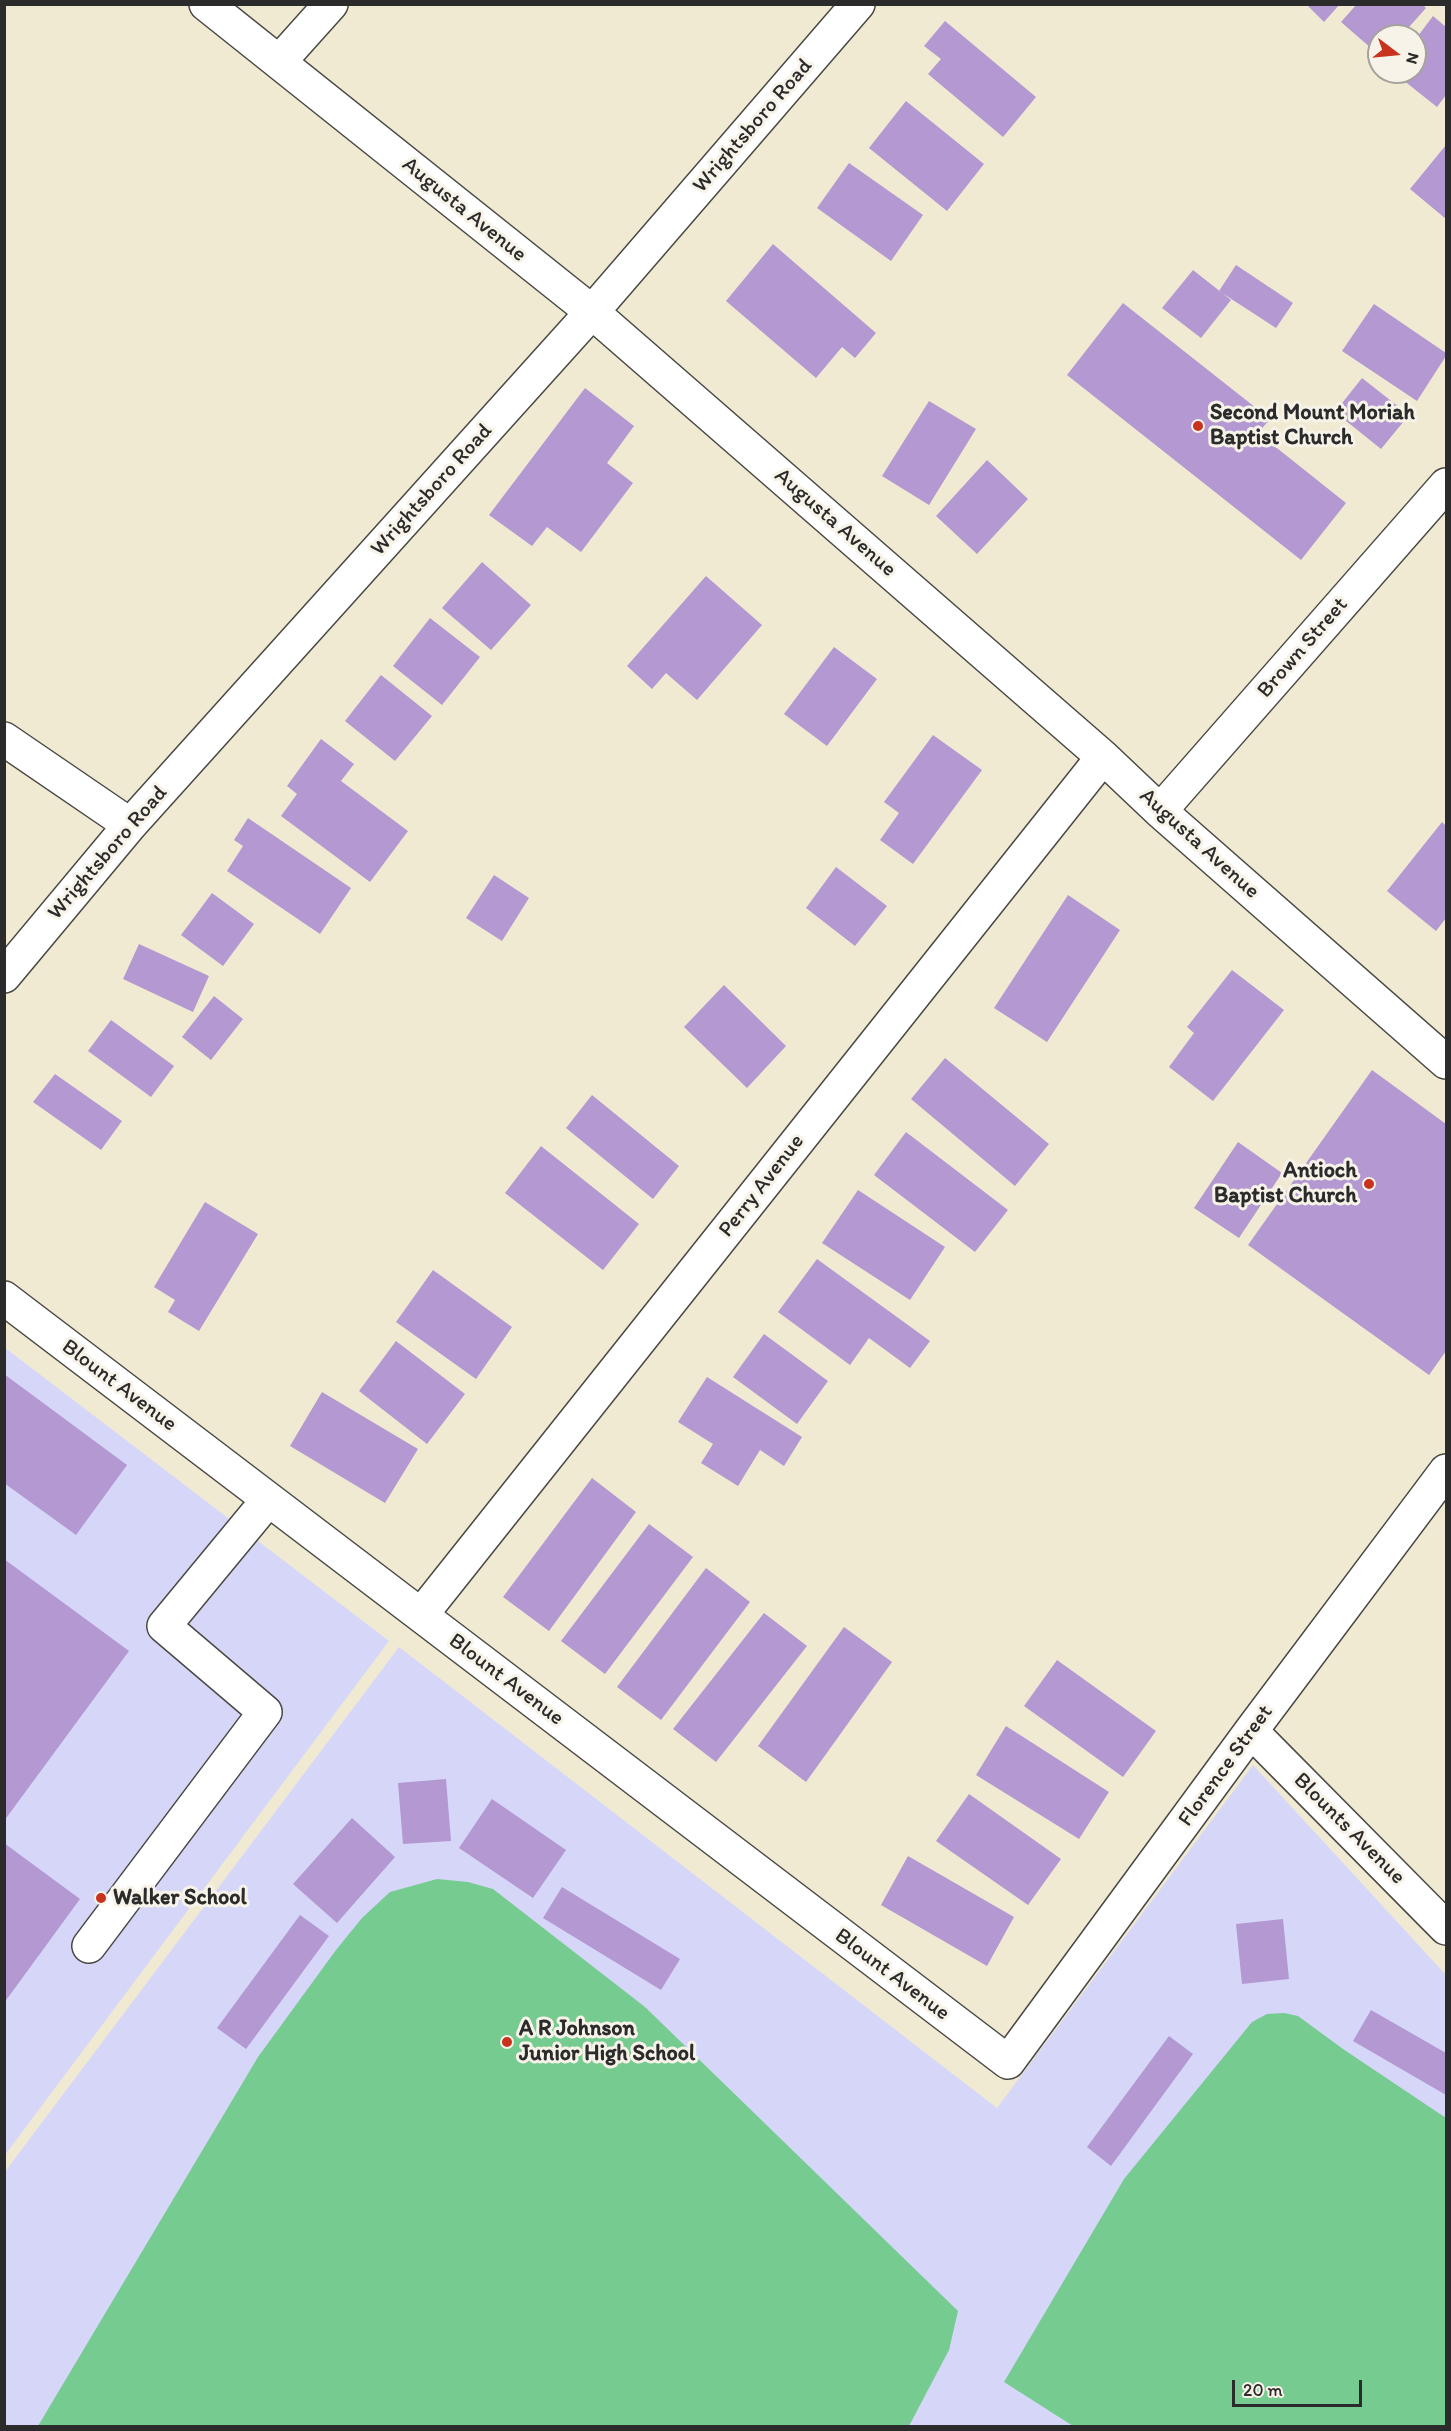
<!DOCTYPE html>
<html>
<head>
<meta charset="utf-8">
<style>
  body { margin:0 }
  #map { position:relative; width:1451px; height:2431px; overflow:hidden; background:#f0ead3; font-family:Itim,sans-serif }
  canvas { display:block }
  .frame { position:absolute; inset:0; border:6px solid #2b2b2b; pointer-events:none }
  .north { position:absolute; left:1367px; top:24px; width:60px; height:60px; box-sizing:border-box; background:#f7f3e8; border:2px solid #a5a39c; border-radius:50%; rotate:106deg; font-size:16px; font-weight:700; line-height:24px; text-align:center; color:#2b2b2b }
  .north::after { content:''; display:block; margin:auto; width:21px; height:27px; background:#c8321e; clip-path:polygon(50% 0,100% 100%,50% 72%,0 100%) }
  .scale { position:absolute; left:1232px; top:2380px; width:130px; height:27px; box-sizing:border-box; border:3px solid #2b2b2b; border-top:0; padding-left:8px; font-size:18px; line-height:21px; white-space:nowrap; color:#2b2b2b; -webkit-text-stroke:4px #f7f3e8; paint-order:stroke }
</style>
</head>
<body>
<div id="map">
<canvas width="1451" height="2431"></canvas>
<div class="frame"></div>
<div class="north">N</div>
<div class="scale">20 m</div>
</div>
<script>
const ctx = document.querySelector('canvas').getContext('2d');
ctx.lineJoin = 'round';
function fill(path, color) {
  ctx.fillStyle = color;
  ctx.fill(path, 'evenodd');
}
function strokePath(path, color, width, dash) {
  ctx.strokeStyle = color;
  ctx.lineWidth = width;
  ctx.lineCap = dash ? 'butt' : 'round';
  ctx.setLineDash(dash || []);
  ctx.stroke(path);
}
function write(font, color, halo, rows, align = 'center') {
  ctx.font = font + ' Itim,sans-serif';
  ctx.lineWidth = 6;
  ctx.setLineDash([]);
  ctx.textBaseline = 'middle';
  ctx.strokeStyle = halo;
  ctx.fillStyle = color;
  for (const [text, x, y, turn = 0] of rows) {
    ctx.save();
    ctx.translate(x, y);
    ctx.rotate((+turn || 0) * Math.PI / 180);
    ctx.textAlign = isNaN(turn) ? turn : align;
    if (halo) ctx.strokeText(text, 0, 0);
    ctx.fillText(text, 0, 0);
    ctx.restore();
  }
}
fill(new Path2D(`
  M4 1347 389 1641 5 2155H4Z
  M399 1647 997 2108 1253 1765 1446 1975V2426H5L4 2173Z`), '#d6d7f8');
fill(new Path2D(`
  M437 1879 468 1882 493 1889 645 2007 958 2311 949 2350 909 2426H38L258 2057 336 1950 362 1918 390 1892Z
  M1284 2013 1298 2016 1343 2049 1446 2118V2426H1073L1004 2382 1124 2179 1252 2022 1267 2014Z`), '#75cb90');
fill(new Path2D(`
  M1306 4H1340L1324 22Z
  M1357 4H1422L1426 8 1401 36H1379V55L1341 22Z
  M1433 16 1446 27V95L1437 107 1393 72H1415V40Z
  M945 21 1036 97 1003 137 928 74 941 59 924 46Z
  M906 101 984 164 947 211 869 148Z
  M1446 145V219L1410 189Z
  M849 163 923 215 891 261 817 208Z
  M773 244 876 333 855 358 842 347 816 378 726 301Z
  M1236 265 1293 303 1276 328 1219 291Z
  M1193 270 1231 300 1201 338 1162 308Z
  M1123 303 1270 419 1258 433 1346 503 1301 560 1067 375Z
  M1374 304 1446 353V356L1417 401 1342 351Z
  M1362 378 1409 415 1381 449 1335 412Z
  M585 388 634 426 607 463 633 483 581 552 547 527 532 546 489 515Z
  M929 401 976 429 929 505 882 476Z
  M987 460 1028 499 977 554 936 516Z
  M482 562 531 605 491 650 442 608Z
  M706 576 762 625 697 700 666 673 652 689 627 666Z
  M430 618 480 657 442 705 393 666Z
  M834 647 877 679 827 746 784 714Z
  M381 675 432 716 395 761 345 721Z
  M933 735 982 770 913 864 880 840 899 813 884 802Z
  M321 739 354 764 341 781 408 831 370 882 281 816 297 794 287 786Z
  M248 818 351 888 320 934 227 871 243 846 234 840Z
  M1442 822 1446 826V918L1436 931 1387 891Z
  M836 867 887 906 855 946 806 908Z
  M494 875 529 898 502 941 466 918Z
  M212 893 254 924 223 966 181 935Z
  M1068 895 1120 930 1047 1042 994 1008Z
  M139 944 209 976 193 1012 123 979Z
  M1232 970 1284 1010 1213 1101 1169 1067 1194 1033 1187 1027Z
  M724 985 786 1046 747 1088 684 1027Z
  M214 996 243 1019 211 1060 182 1037Z
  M111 1020 174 1066 151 1097 88 1051Z
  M945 1058 1049 1144 1015 1186 911 1099Z
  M1372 1070 1446 1124V1351L1429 1375 1248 1245Z
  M55 1074 122 1121 101 1150 33 1102Z
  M592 1095 679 1166 653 1199 566 1128Z
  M906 1132 1008 1210 975 1252 874 1175Z
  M1238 1142 1282 1173 1239 1238 1194 1208Z
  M541 1146 639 1224 603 1270 505 1193Z
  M858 1190 945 1247 910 1300 822 1243Z
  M205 1202 258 1234 199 1331 168 1312 175 1300 154 1287Z
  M817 1259 930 1341 910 1368 869 1338 850 1365 778 1312Z
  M433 1270 512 1327 476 1379 396 1322Z
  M764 1334 828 1381 797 1424 733 1377Z
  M396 1341 465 1394 427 1444 359 1391Z
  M4 1374 127 1465 76 1535 4 1483Z
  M707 1377 802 1437 784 1466 760 1450 738 1486 701 1463 713 1444 678 1422Z
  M322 1392 418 1449 385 1503 290 1446Z
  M592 1478 636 1512 549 1631 503 1597Z
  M649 1524 693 1557 605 1674 561 1641Z
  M4 1559 129 1651 4 1821Z
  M706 1568 750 1602 661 1720 617 1687Z
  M764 1613 807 1646 716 1762 673 1729Z
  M844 1627 892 1662 806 1782 758 1746Z
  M1057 1660 1156 1731 1123 1777 1024 1706Z
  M1006 1726 1109 1792 1079 1839 976 1775Z
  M446 1779 451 1841 403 1844 398 1783Z
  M969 1794 1061 1859 1028 1905 936 1841Z
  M492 1799 566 1850 533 1898 459 1848Z
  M352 1818 395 1857 337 1923 293 1884Z
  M4 1843 80 1899 4 2003Z
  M908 1856 1014 1917 987 1966 881 1905Z
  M562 1887 680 1959 661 1990 543 1918Z
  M300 1915 329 1936 246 2049 217 2028Z
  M1283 1919 1289 1979 1242 1984 1236 1924Z
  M1371 2010 1446 2053V2095L1353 2041Z
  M1169 2036 1193 2054 1111 2166 1087 2147Z`), '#b398d1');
const minor = new Path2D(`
  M206 4 592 312 1103 757 1160 811 1446 1062
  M279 62 331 4
  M4 739 130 825
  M1160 811 1446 485
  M4 976 130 825 592 312 858 4
  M4 1298 1008 2062 1251 1731 1446 1471
  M421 1615 1103 757
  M1251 1731 1446 1928
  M89 1946 265 1712 164 1626 268 1500`);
strokePath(minor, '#494844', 36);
strokePath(minor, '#fff', 33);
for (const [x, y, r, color] of [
  [1198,426,6,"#c8321e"],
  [1369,1184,6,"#c8321e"],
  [101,1898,6,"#c8321e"],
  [507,2042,6,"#c8321e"]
]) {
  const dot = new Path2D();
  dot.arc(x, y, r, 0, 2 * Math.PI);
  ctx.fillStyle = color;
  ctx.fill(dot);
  strokePath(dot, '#f7f3e8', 2);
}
write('22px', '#2b2b2b', '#f7f3e8', [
  ["Wrightsboro Road",753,126,-49],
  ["Augusta Avenue",464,210,39],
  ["Wrightsboro Road",432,490,-48],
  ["Augusta Avenue",835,523,41],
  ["Brown Street",1303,648,-49],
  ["Augusta Avenue",1199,844,42],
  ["Wrightsboro Road",108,853,-49],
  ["Perry Avenue",762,1186,-52],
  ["Blount Avenue",119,1386,37],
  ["Blount Avenue",506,1680,37],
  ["Florence Street",1226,1766,-54],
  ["Blounts Avenue",1349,1829,45],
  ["Blount Avenue",892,1975,37]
]);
write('bold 22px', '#2b2b2b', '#f7f3e8', [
  ["Second Mount Moriah",1210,413],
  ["Baptist Church",1210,438],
  ["Antioch",1357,1171,"right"],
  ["Baptist Church",1357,1196,"right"],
  ["Walker School",113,1898],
  ["A R Johnson",519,2029],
  ["Junior High School",519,2054]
], 'left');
</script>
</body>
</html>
